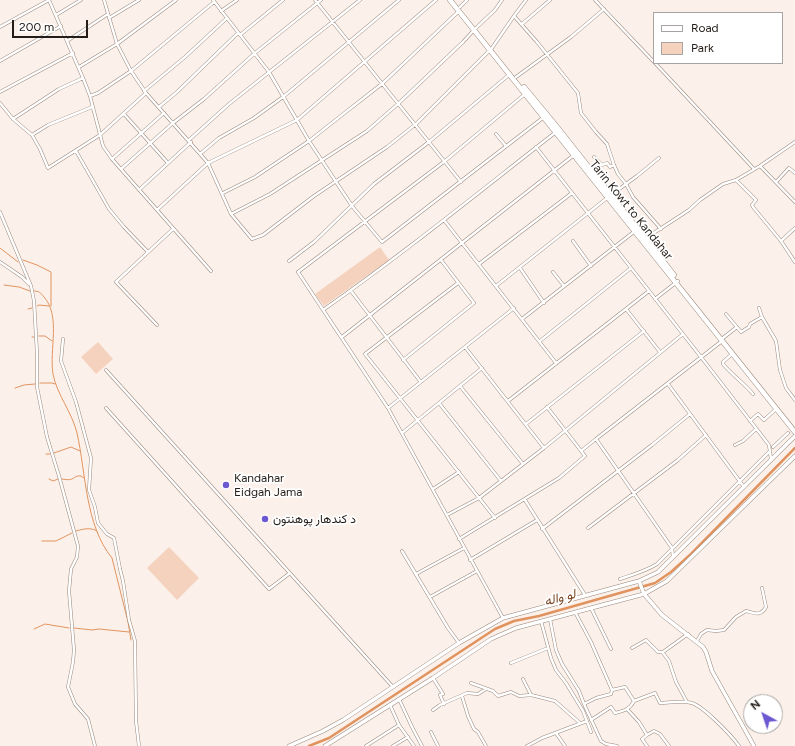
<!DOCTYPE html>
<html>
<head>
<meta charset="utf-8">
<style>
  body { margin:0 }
  #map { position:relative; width:795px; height:746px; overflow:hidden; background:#fcf1ea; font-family:Figtree,sans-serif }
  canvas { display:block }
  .legend { position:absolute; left:653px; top:12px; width:130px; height:52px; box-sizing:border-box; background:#fff; border:1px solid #a7a4a3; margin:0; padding:5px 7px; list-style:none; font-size:12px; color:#231c18 }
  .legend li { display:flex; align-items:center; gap:8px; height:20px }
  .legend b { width:20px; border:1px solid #a7a4a3 }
  .north { position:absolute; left:743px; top:694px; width:40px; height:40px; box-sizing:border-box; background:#fff; border:1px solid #a7a4a3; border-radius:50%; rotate:320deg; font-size:11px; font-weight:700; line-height:16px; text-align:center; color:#231c18 }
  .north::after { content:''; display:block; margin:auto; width:14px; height:18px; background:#6c58d1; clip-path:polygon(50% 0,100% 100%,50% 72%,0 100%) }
  .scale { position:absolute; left:12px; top:20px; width:76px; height:18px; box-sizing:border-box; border:2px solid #231c18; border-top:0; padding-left:5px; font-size:12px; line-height:14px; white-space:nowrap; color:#231c18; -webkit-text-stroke:3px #fff; paint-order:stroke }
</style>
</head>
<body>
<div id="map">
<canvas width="795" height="746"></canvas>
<ul class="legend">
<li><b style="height:5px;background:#fff"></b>Road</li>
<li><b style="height:11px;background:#f4d2be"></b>Park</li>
</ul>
<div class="north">N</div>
<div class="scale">200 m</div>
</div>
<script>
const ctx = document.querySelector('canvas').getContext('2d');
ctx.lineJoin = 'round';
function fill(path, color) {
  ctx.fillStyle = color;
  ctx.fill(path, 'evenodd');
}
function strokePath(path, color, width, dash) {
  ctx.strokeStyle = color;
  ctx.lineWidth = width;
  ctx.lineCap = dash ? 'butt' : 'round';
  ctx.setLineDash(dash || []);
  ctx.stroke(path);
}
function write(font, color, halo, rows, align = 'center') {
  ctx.font = font + ' Figtree,Vazirmatn,sans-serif';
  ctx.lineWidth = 3.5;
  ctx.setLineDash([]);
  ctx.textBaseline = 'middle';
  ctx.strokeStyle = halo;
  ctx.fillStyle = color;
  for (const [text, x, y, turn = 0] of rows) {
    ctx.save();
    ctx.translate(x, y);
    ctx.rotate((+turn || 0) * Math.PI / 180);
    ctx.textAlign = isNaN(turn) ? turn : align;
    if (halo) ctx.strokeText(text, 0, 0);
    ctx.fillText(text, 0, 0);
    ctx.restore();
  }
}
fill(new Path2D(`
  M380 247 389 260 324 306 315 294Z
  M98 342 113 359 96 374 81 357Z
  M169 547 199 578 177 600 147 568Z`), '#f4d2be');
strokePath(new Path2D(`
  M0 248 18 262
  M23 260 37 265 51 272V306
  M4 285 19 287 30 291
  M34 291C39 291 41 293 44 297 61 316 49 350 53 374 57 395 72 412 77 433 86 473 85 525 112 558L128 622 131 640
  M37 306 39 305 49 306
  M28 309 32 308
  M39 336H45L52 341
  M32 337H34
  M40 383H52L55 384
  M15 388 24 385 35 384
  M54 453 71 447 80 451
  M46 454H50
  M49 479 53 481 58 479
  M62 479C76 482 72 475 81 476L84 478
  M76 531C83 529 91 527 97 531
  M42 541H56L72 533
  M74 628 92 630 99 629 129 632
  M34 629 45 624 69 628`), '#e1935f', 1);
strokePath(new Path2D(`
  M309 746 329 738 495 629 514 621 539 616 655 583 671 572 691 554 795 448`), '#e1935f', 2.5);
const minor = new Path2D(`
  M49 0 83 78 90 96 103 146 112 159 211 271
  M104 0 117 44 131 71 146 93 208 163 231 214 252 239 263 235 314 196 387 147 416 124 492 48 514 16 526 0
  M213 0 269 72 309 141 352 206 382 242 544 117
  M315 0 461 182
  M595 0 654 62
  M460 7 467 0
  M221 11 237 0
  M56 15 81 0
  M514 16 537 42 578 93 581 113 596 132 607 144 614 165 618 174 626 184 633 197 661 229
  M109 18 139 0
  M522 24 550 0
  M0 27 49 0
  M476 28 495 10 502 0
  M240 35 283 0
  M67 41 108 14
  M0 61 61 26
  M655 63 754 169
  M79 67 117 44 176 0
  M516 77 571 37 604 9
  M144 91 185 57 227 18
  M0 92 73 53
  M90 96 98 93 131 71 214 2
  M0 103 13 119 32 135 40 149 48 168 100 135 146 93
  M159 107 177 92 238 33
  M124 114 168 163
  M13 119 59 89 83 78
  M496 134 506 146
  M32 135 48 125 92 107
  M189 140 229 104 360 0
  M536 147 701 357 769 445 771 459
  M76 151 109 209 124 227 148 252
  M200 154 219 138 254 118 283 97 399 0
  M594 157 602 165 607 163 610 167 614 165
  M112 159 164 113
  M760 166 795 202
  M121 169 173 123 204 99 255 53 321 0
  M736 180 756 200 752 205 753 207 781 241 795 262
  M776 182 789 168 795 173
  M139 190 191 142
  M223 193 255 177 309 141 342 115 383 83 459 11
  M611 195 637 176 659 158
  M157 210 208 163 297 120 436 0
  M0 212 31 286 34 301 37 353V387L47 437 59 476 78 546 77 557 71 569 69 591 74 650 73 662 68 687 75 704 88 719 95 746
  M231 214 270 194 367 131 399 103 463 42 474 30
  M444 220 556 363
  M646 238 689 210 700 200 723 184 736 180 760 166 795 142
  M573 241 591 266
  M781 241 795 228
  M289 261 314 242 374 184 429 142 510 74
  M0 262 22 277 29 284
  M479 264 572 193
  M520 268 544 303
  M553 272 564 286
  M458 283 365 354 495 518
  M496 286 607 198
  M351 291 420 381
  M655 299 678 281
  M759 308 762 317 776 341 780 370 786 388 795 400
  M626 309 660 352
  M323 310C403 254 479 192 556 132
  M726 314 741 332 749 327 750 324 762 317
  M522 319 635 231
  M157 325 116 282 173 229
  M342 337 574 155
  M723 338 737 327
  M63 339 61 361 76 402 91 458 89 490 95 507 98 523 107 534 114 538 120 569 123 581 129 620 135 641 136 721 139 746
  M540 341 631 268
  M465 347 544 448
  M732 354 723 362V364C732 375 744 383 753 394
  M403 360 474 303 441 260
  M106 370 393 687
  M668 384 744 487
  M460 386 523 464
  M508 401 649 291
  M439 403 501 481
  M106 408 269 589 290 573
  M388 408 514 308
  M750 421 758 414 764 420 776 409
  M526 424 644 331
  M402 433 482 368
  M735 445 743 441 756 429
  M773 447 788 433
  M581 451 596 439
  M433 489 459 472
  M525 500 585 595
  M447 515 479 498 544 448 683 334
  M588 528 678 460 706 435
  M542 529 652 445 690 414
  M459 539 559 478 585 456 547 407
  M402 551 448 628 459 643
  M673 557 672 548 596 439 722 341
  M470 560 537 520
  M416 574 464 548
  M620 579C632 575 646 571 657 564L770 451
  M430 597 477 571
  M591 608 611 649
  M575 612 591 642 612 690
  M503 618 388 408 298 272 445 161 525 94
  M550 619 556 650 562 664 579 691 584 704 601 741 606 744 617 746
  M541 621 551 658 556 670 566 683 583 711 591 732
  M697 641 701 634 707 630 716 631 724 630 736 617 746 611C755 613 760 617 766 607L762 588
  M632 648 646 640 658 652H663L688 634
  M663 653 669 661 676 682 687 702
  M511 663 548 648
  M433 678 443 694 440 695 444 704
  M523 679 531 695
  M471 683 493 691 498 696 511 692 519 696 531 695 555 701 580 723
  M462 696 468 716 474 729 478 732 486 746
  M399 699 412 727 422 746
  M584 704 596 698 611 694 612 690 625 687 634 701
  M390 705 399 725 414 746
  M627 709 639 722 647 735 642 739 647 746
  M433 710 440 705 467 693 478 694 486 689
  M591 720 611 707 615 713C624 711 630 709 634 701L655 693 660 703C671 703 681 700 692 703 704 707 731 735 739 746
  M431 732 438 746
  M556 733 565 746
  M647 735 654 731 660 734 669 746
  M366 746 399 725
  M393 746 408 737
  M527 746 542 738 587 721`);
const tertiary = new Path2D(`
  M639 581 644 594 662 615 703 647 706 652 712 671 754 746
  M289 746 323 731 343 720 459 643 503 618 639 581 658 572 795 436
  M325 746 433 678 491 639 516 628 644 594 667 581 795 456`);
const primary = new Path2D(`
  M450 0 795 432
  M524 87 557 127 674 275`);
strokePath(minor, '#99887d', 3.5);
strokePath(tertiary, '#99887d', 4.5);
strokePath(primary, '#99887d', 5.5);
strokePath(minor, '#fff', 2.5);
strokePath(tertiary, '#fff', 3.5);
strokePath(primary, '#fff', 4.5);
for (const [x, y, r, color] of [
  [226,485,4,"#6c58d1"],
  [265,519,4,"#6c58d1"]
]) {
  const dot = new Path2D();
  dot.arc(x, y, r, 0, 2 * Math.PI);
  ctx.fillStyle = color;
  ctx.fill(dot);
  strokePath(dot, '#fff', 1.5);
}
write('12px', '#231c18', '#fff', [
  ["Tarin Kowt to Kandahar",631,210,51]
]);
write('12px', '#231c18', '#fff', [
  ["Kandahar",234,478],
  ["Eidgah Jama",234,492],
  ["د کندهار پوهنتون",273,519]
], 'left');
write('italic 13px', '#7c4723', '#fff', [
  ["لو واله",560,598,-15]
]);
</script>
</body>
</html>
